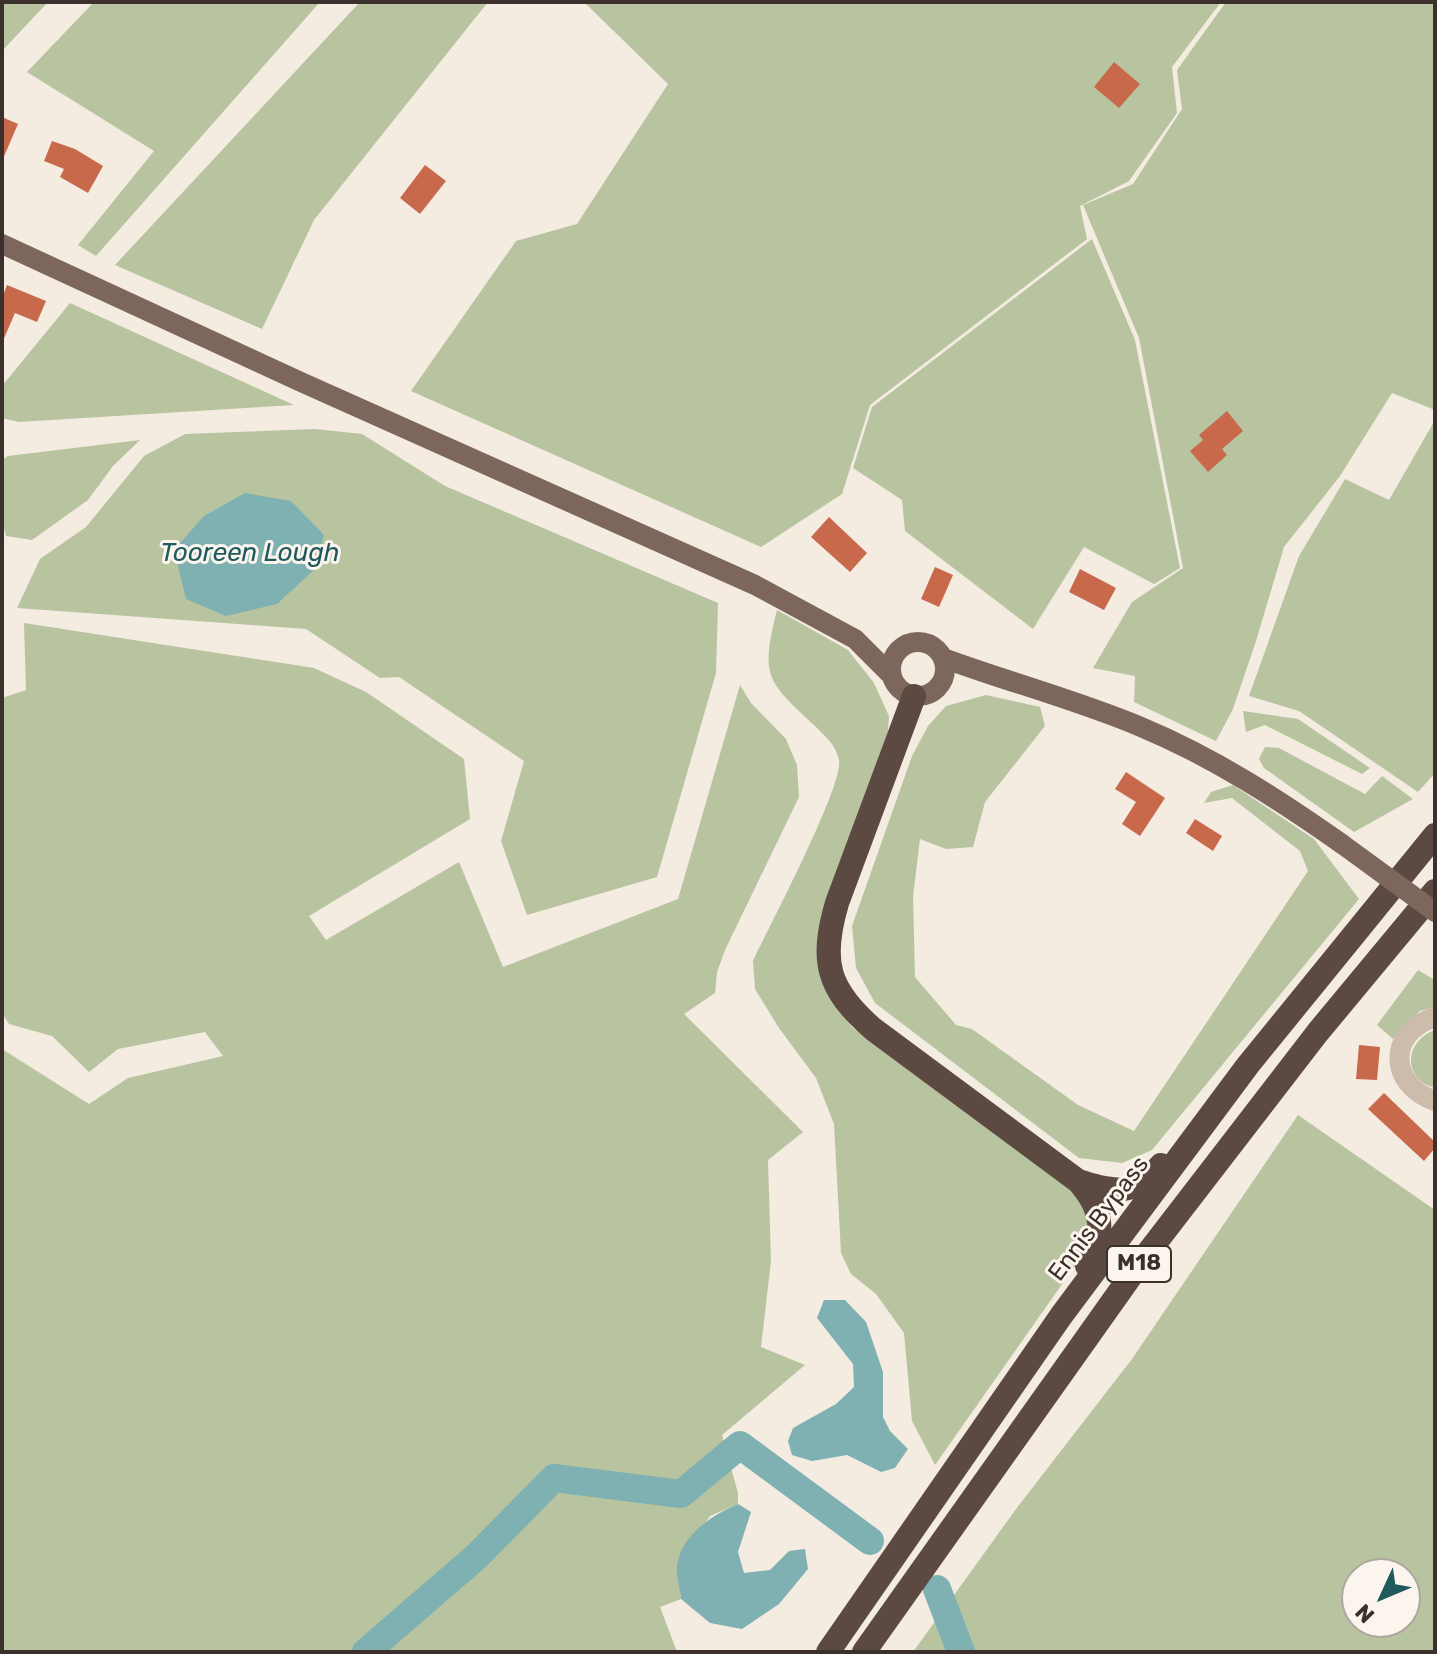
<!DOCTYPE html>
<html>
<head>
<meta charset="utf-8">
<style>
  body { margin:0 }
  #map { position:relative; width:1437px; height:1654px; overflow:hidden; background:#f4ebe1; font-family:Rubik,sans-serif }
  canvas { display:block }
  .frame { position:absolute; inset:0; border:4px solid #3b302b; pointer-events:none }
  .north { position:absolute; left:1341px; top:1558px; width:80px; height:80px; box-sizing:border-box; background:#fbf5ee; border:2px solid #aea6a0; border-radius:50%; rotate:226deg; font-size:22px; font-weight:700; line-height:32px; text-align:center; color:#3b302b }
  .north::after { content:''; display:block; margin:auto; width:28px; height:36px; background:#1f5a5e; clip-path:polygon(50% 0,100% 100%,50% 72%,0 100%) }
</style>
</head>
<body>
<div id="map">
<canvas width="1437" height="1654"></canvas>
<div class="frame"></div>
<div class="north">N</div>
</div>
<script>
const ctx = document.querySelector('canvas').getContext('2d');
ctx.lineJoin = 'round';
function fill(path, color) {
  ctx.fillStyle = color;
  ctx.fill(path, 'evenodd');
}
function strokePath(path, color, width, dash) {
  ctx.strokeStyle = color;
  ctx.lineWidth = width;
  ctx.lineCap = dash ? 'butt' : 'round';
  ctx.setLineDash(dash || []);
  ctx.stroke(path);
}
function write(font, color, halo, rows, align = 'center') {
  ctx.font = font + ' Rubik,sans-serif';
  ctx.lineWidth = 6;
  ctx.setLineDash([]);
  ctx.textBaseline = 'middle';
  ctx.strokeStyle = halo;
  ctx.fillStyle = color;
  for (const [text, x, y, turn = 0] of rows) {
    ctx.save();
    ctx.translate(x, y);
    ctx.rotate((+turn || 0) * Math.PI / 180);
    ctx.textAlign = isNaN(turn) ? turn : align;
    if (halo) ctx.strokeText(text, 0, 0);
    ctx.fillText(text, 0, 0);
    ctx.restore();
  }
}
fill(new Path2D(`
  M2 2H48L2 51Z
  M94 2H320L96 256 78 245 154 151 27 72Z
  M360 2H488L314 220 262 329 115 265Z
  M584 2H1221L1172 67 1177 113 1129 181 1080 206 1087 239 870 405 842 494 761 547 411 391 516 241 577 224 668 84Z
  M1226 2H1435V410L1392 393 1340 476 1284 547 1256 641 1233 709 1216 741 1134 702 1135 676 1093 668 1132 602 1183 568 1139 338 1083 205 1133 184 1182 109 1177 70Z
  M1092 239 1135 340 1180 568 1154 584 1084 547 1033 629 905 531 902 500 853 468 872 407Z
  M70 303 294 405 19 422 2 418V386Z
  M1435 420V773L1418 792 1299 711 1249 696 1299 556 1345 479 1389 500Z
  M315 429 362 434 445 486 718 603 716 673 657 877 527 915 501 841 524 761 399 677 380 678 306 629 17 608 40 559 86 527 144 456 185 434Z
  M140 440 113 466 88 500 32 540 6 536 2 520V460L8 456Z
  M777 610 848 650 874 683 889 716 887 745 819 945 820 977 834 1004 853 1028 1074 1188 1088 1220 1086 1250 935 1465 912 1421 904 1333 876 1294 851 1274 841 1253 834 1124 816 1078 779 1028 755 989 753 961C768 929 844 785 839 760 836 745 825 736 815 726 767 681 760 677 777 610Z
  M24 623 314 668 366 692 464 759 470 819 309 916 326 940 459 862 503 967 678 899 740 685 751 703 786 739 797 765 799 797 725 950 717 972 715 993 684 1014 803 1132 768 1160 771 1261 761 1347 805 1365 722 1435 738 1493V1504L710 1516 677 1565 681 1599 660 1607 677 1652H2V1049L89 1104 128 1078 223 1056 205 1032 118 1049 89 1072 52 1036 9 1024 2 1013V698L26 690Z
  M986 695 1040 707 1045 726 985 802 973 847 946 849 920 839 913 897 915 977 956 1025 972 1029 1078 1105 1134 1131 1308 871 1300 851 1232 798 1204 803 1211 792 1233 785 1314 839 1359 899 1152 1150 1122 1163 1079 1158 875 1003 856 968 852 926 912 756 928 726 946 706Z
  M1243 711 1298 719 1370 768 1362 774 1265 725 1246 732Z
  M1265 747 1279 748 1365 794 1382 776 1413 799 1354 832 1264 768 1259 759Z
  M1418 970 1435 980V1007L1420 1011 1393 1039 1377 1025Z
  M1435 1030V1088C1402 1079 1404 1041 1435 1030Z
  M1298 1115 1435 1210V1652H913L1016 1509 1132 1359ZM1357 1574H1405V1622H1357Z`), '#b8c4a0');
fill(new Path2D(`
  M245 493 291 501 324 535 316 568 277 604 226 616 186 599 174 550 204 516Z
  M824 1300H845L866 1322 883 1372V1417L890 1431 908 1449 895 1468 881 1472 847 1455 812 1461 792 1455 788 1441 793 1428 836 1404 854 1387 853 1364 817 1318Z
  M738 1504 751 1512 738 1552 744 1573 770 1570 789 1551 805 1549 808 1569 779 1604 742 1629 710 1623 681 1599C680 1589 676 1576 677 1566 681 1535 712 1515 738 1504Z`), '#7fb0b2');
strokePath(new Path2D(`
  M937 1589 961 1652
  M366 1652 477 1556 554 1478 681 1494 740 1445 870 1541`), '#7fb0b2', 28);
fill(new Path2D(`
  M1114 62 1140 84 1119 108 1094 87Z
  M2 117 18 124 2 161Z
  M52 141 75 149 103 166 88 193 60 177 64 169 44 161Z
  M425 165 446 181 420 214 400 198Z
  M7 285 46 301 37 322 15 313 2 343V298Z
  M1227 411 1243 431 1222 449 1227 455 1208 472 1190 451 1203 440 1199 435Z
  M829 517 867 553 850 572 811 537Z
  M935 567 953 575 939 607 921 599Z
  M1080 569 1116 588 1104 610 1069 592Z
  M1126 772 1165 798 1140 836 1122 824 1136 802 1115 789Z
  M1195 819 1222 836 1213 851 1186 833Z
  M1359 1045 1380 1047 1377 1080 1356 1079Z
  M1384 1093 1435 1142V1148L1424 1161 1368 1109Z`), '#c8694b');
strokePath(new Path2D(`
  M1435 1017C1386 1033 1389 1085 1435 1101`), '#cdbbac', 20);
strokePath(new Path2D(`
  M2 244 301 382 755 585 855 639 892 676
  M891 669a27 27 0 1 1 54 0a27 27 0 1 1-54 0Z
  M943 658C1008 682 1077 700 1141 727 1213 757 1278 799 1342 844`), '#7d675c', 20);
strokePath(new Path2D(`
  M914 696 837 903C820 961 827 989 873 1029L1078 1181C1103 1209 1106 1233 1087 1266
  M1078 1181C1115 1193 1133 1196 1161 1165
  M828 1652 1061 1316 1248 1065 1435 835
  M864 1652 1140 1263 1318 1032 1435 891`), '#5c4a42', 24);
strokePath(new Path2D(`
  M1342 844 1435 912`), '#7d675c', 20);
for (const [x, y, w] of [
  [1139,1264,64]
]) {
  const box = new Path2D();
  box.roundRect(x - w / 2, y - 18, w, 36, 6);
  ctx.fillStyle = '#fbf5ee';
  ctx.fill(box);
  strokePath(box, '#3b302b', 2);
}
write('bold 22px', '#3b302b', null, [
  ["M18",1139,1264]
]);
write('24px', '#3b302b', '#fbf5ee', [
  ["Ennis Bypass",1099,1219,-53]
]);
write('italic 26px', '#1f5a5e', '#fbf5ee', [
  ["Tooreen Lough",250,553]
]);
</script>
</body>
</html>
